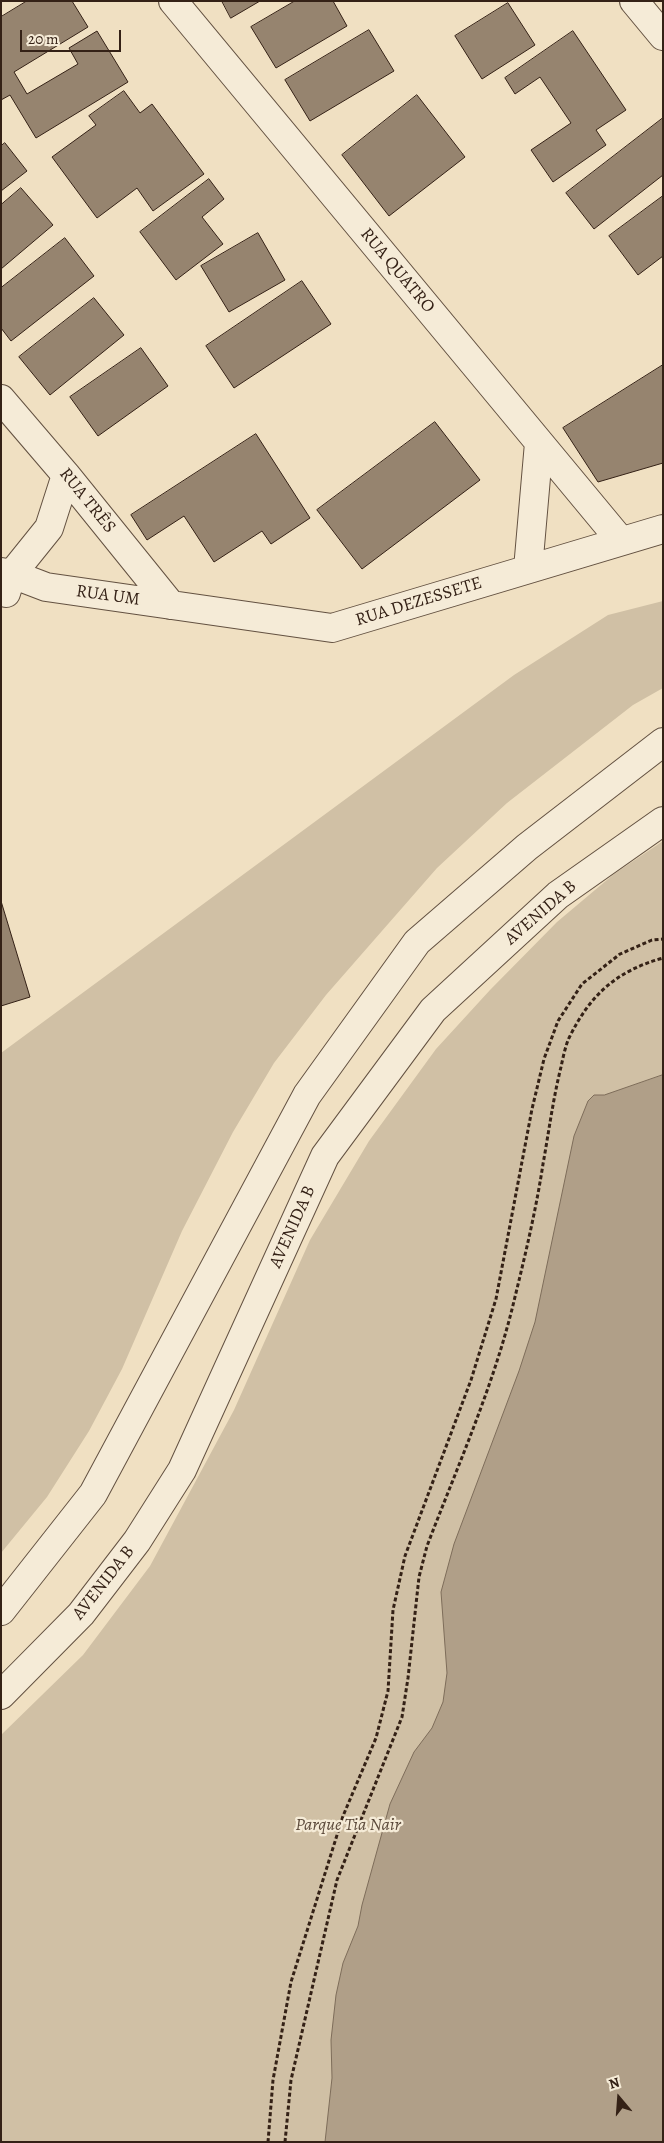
<!DOCTYPE html>
<html>
<head>
<meta charset="utf-8">
<style>
  body { margin:0 }
  #map { position:relative; width:664px; height:2143px; overflow:hidden; background:#f0e0c2; font-family:Alegreya,serif }
  canvas { display:block }
  .frame { position:absolute; inset:0; border:2px solid #342116; pointer-events:none }
  .north { position:absolute; left:594px; top:2073px; width:50px; height:50px; -webkit-text-stroke:4px #f5ebd7; paint-order:stroke; rotate:342deg; font-size:14px; font-weight:700; line-height:20px; text-align:center; color:#342116 }
  .north::after { content:''; display:block; margin:auto; width:18px; height:22px; background:#342116; clip-path:polygon(50% 0,100% 100%,50% 72%,0 100%) }
  .scale { position:absolute; left:20px; top:30px; width:101px; height:22px; box-sizing:border-box; border:2px solid #342116; border-top:0; padding-left:6px; font-size:15px; line-height:18px; white-space:nowrap; color:#342116; -webkit-text-stroke:4px #f5ebd7; paint-order:stroke }
</style>
</head>
<body>
<div id="map">
<canvas width="664" height="2143"></canvas>
<div class="frame"></div>
<div class="north">N</div>
<div class="scale">20 m</div>
</div>
<script>
const ctx = document.querySelector('canvas').getContext('2d');
ctx.lineJoin = 'round';
function fill(path, color) {
  ctx.fillStyle = color;
  ctx.fill(path, 'evenodd');
}
function strokePath(path, color, width, dash) {
  ctx.strokeStyle = color;
  ctx.lineWidth = width;
  ctx.lineCap = dash ? 'butt' : 'round';
  ctx.setLineDash(dash || []);
  ctx.stroke(path);
}
function write(font, color, halo, rows, align = 'center') {
  ctx.font = font + ' Alegreya,serif';
  ctx.lineWidth = 4.5;
  ctx.setLineDash([]);
  ctx.textBaseline = 'middle';
  ctx.strokeStyle = halo;
  ctx.fillStyle = color;
  for (const [text, x, y, turn = 0] of rows) {
    ctx.save();
    ctx.translate(x, y);
    ctx.rotate((+turn || 0) * Math.PI / 180);
    ctx.textAlign = isNaN(turn) ? turn : align;
    if (halo) ctx.strokeText(text, 0, 0);
    ctx.fillText(text, 0, 0);
    ctx.restore();
  }
}
fill(new Path2D(`
  M663 601V688L633 705 507 803 437 868 326 995 274 1063 233 1132 182 1231 122 1369 89 1431 47 1497 1 1553V1053L514 675 608 615Z
  M663 841V2142H1V1735L83 1655 150 1566 234 1410 310 1240 369 1141 436 1049 490 990 557 922 614 874Z`), '#d0c0a5');
const water = new Path2D(`
  M663 1075V2142H325L332 2078 331 2040 336 1995 343 1963 358 1926 362 1905 390 1804 414 1752 432 1728 443 1702 447 1673 441 1592 454 1544 519 1371 535 1322 574 1136 588 1101 594 1095H604Z`);
fill(water, '#b09f88');
strokePath(water, '#7e6d5a', 1);
const building = new Path2D(`
  M27 1H72L88 27 14 72 27 94 78 64 69 48 97 31 128 82 36 138 10 95 1 100V17Z
  M222 1H260L231 18Z
  M295 1H333L347 26 276 68 251 27Z
  M508 3 535 45 482 79 455 36Z
  M369 30 394 71 310 121 285 80Z
  M573 31 626 110 596 130 606 145 553 182 531 150 571 123 540 77 515 94 505 78Z
  M124 91 140 113 152 104 204 174 153 211 137 188 97 218 52 157 96 125 89 116Z
  M417 95 465 157 389 216 342 155Z
  M663 118V175L594 229 566 193Z
  M5 143 27 171 1 191V146Z
  M209 179 224 199 202 217 223 244 176 280 140 232Z
  M21 188 53 225 1 269V205Z
  M663 196V256L638 275 609 236Z
  M258 233 285 280 229 312 201 266Z
  M65 238 94 276 11 341 1 328V288Z
  M302 281 331 324 234 388 206 346Z
  M94 298 124 335 50 395 19 357Z
  M141 348 168 386 98 436 70 397Z
  M663 365V463L598 482 563 428Z
  M435 422 480 480 362 569 317 510Z
  M256 434 310 518 271 544 262 531 214 562 184 516 147 540 131 515Z
  M1 901 30 997 1 1006Z`);
fill(building, '#96846f');
strokePath(building, '#342116', 1);
const minor = new Path2D(`
  M173 1 621 541
  M634 1 663 36
  M1 399 66 475 171 605
  M528 569 539 443
  M1 572 12 574 46 587 332 628 663 529
  M6 593 12 574 49 528 66 475
  M1 1611 93 1494 307 1095 417 942 527 847 663 742
  M1 1695 81 1614 137 1541 182 1470 325 1156 433 1010 558 895 663 821`);
strokePath(minor, '#635141', 30);
strokePath(new Path2D(`
  M268 2142 273 2080 291 1982 343 1816 376 1738 388 1691 393 1610 405 1556 471 1380 496 1299 532 1109 544 1059 558 1021 582 984 620 954 652 940 663 939
  M285 2142 291 2080 337 1880 402 1717 408 1678 419 1577 427 1546C458 1465 494 1385 514 1301 525 1256 536 1210 543 1164 549 1131 553 1099 561 1067 563 1058 565 1047 569 1038 590 995 616 971 663 958`), '#342116', 3, [4, 2.5]);
strokePath(minor, '#f5ebd7', 28);
write('18px', '#342116', '#f5ebd7', [
  ["RUA QUATRO",397,271,50],
  ["RUA TRÊS",87,501,51],
  ["RUA UM",108,596,8],
  ["RUA DEZESSETE",419,602,-17],
  ["AVENIDA B",541,913,-41],
  ["AVENIDA B",293,1227,-66],
  ["AVENIDA B",104,1583,-52]
]);
write('italic 18px', '#5b493a', '#f5ebd7', [
  ["Parque Tia Nair",348,1826]
]);
</script>
</body>
</html>
